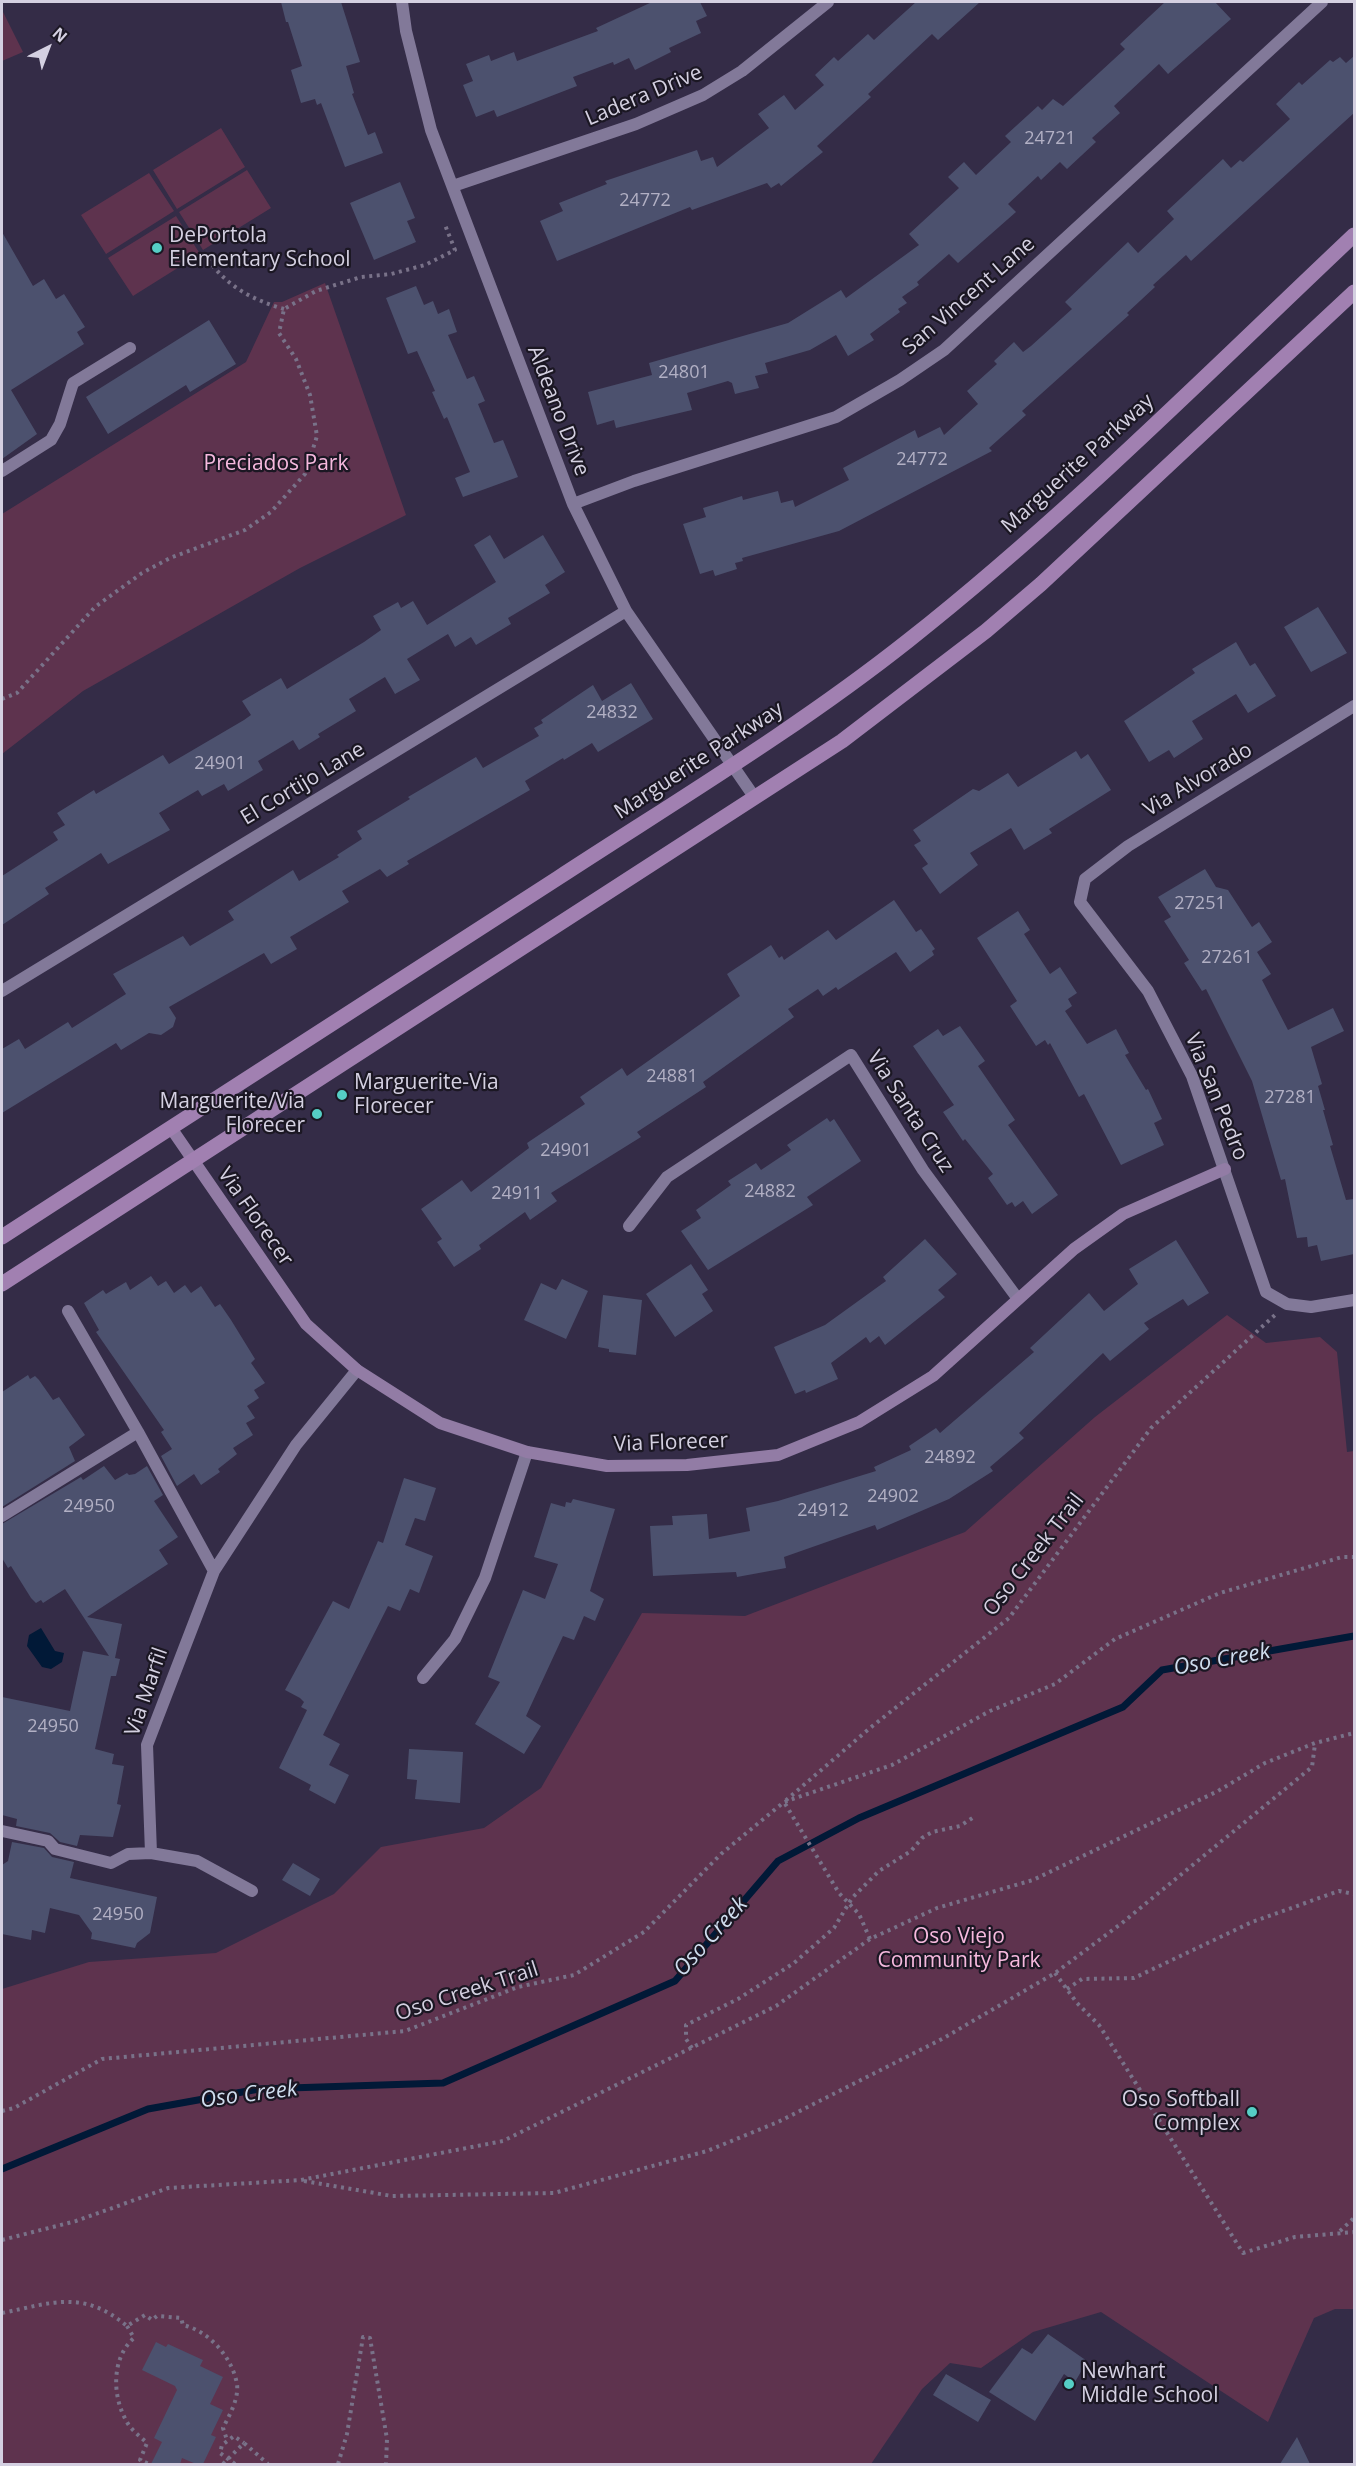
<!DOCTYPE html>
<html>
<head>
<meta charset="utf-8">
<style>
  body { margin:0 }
  #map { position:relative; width:1356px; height:2466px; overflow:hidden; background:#342c47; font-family:"Open Sans",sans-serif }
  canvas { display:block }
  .frame { position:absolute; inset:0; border:3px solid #d4d0e1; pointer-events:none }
  .north { position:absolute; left:18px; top:18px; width:60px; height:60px; -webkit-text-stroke:4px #1b1723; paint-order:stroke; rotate:42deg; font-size:16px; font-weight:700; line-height:24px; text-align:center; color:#d4d0e1 }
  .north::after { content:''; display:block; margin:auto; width:21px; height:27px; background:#d4d0e1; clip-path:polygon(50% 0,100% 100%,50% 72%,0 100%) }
</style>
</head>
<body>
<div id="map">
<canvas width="1356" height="2466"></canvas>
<div class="frame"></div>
<div class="north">N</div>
</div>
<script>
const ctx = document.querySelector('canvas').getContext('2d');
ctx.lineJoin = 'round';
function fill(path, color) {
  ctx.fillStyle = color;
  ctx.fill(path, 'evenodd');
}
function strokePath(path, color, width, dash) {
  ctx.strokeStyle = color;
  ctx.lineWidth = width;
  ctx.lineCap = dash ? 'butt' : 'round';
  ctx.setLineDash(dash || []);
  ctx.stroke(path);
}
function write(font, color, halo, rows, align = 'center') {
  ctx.font = font + ' "Open Sans",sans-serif';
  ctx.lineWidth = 4.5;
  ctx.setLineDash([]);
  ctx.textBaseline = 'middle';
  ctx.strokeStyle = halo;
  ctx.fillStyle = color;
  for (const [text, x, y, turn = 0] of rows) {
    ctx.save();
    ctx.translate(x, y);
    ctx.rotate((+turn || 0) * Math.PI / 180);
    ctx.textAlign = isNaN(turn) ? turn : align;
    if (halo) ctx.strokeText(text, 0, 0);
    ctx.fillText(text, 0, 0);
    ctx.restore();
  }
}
fill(new Path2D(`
  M2 10 23 52 2 61Z
  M221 128 245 167 177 209 153 170Z
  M247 170 271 208 203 250 179 212Z
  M149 173 174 211 106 254 81 215Z
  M176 216 200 254 133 296 108 258Z
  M325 283 406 515 300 568 83 691 2 754V514L246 362 274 302H282Z
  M1227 1315 1266 1343 1320 1337 1337 1352 1347 1452 1354 1451V2309H1335L1314 2318 1268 2422 1101 2312 1033 2332 981 2368 950 2363 922 2389 871 2464H2V1989L89 1962 216 1953 334 1894 381 1847 484 1828 541 1788 642 1613 745 1616 965 1532 1095 1417Z`), '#5e334e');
fill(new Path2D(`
  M41 1628 55 1651 64 1653 62 1662 51 1669 42 1667 27 1646 29 1635Z`), '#011937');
strokePath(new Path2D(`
  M2 2169 148 2109 259 2089 443 2083 675 1981 778 1861 859 1818 1123 1707 1162 1670 1354 1636`), '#011937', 7);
fill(new Path2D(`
  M281 2H341L360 62 346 66 354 93 352 94 368 135 375 132 383 153 345 167 321 103 317 105 315 99 301 103 291 70 302 66 288 22H286Z
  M652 2H700L707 16 696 21 701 33 669 48 671 52 635 70 629 58 614 65 613 62 573 77 577 86 497 117 494 110 476 117 463 85 473 81 466 64 489 55 491 61 514 52 517 61 598 31 596 28Z
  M916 2H980L938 40 932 34 868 94 871 97 817 146 823 152 781 186 779 183 771 188 767 183 692 210 690 207 557 261 540 221 563 211 559 203 607 184 605 181 697 150 701 161 713 157 717 167 769 128 758 114 784 95 795 110 824 85 815 75 834 57 838 61 868 34 874 40Z
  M1165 2H1215L1231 19 1168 74 1159 64 1114 106 1120 113 1092 138 1096 142 1067 169 1060 162 1041 180 1038 176 1008 204 1016 212 958 263 949 254 917 282 919 285 902 297 907 303 898 309 900 312 870 334 874 340 848 356 836 335 810 350 765 363 768 373 755 376 759 388 735 394 732 383 728 381 687 393 692 410 616 428 614 420 597 425 588 392 652 375 649 363 788 323 841 290 846 298 919 245 909 234 959 188 948 177 964 162 976 175 1011 142 1005 136 1038 106 1042 110 1053 99 1063 106 1125 49 1120 44Z
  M1354 56V113L1191 261 1186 255 1153 285 1155 287 1127 313 1129 315 1022 411 1026 415 989 448 992 451 839 531 742 558 743 561 735 563 737 569 715 576 713 570 700 574 683 524 706 517 703 508 742 496 743 500 778 491 781 503 793 500 795 507 849 480 843 468 915 430 918 438 940 427 944 435 978 404 967 391 997 364 994 361 1014 342 1023 352 1031 346 1072 309 1065 302 1128 242 1138 253 1174 219 1167 211 1223 159 1231 168 1240 160 1243 162 1290 119 1276 104 1299 82 1302 85 1330 60 1333 62 1340 57 1346 63Z
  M400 182 415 218 407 221 416 242 374 260 350 203Z
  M2 232 33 286 44 279 56 299 64 294 85 327 77 332 84 344 11 390 37 434 2 459Z
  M416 286 424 305 433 301 438 314 449 309 457 332 448 335 467 379 474 376 485 401 478 404 494 443 503 440 518 477 463 497 455 478 470 472 447 417 444 419 432 392 435 391 417 351 408 354 386 298Z
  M209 320 236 364 190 392 186 385 108 434 86 397Z
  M490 535 504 559 543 535 565 572 545 585 550 593 508 618 511 624 476 645 471 637 455 647 448 634 407 659 420 680 395 694 385 677 349 699 356 711 318 734 320 737 299 750 293 740 258 761 263 770 228 791 224 784 202 796 198 790 159 813 170 830 108 864 101 853 45 888 49 894 2 925V876L58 840 53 832 65 825 57 813 94 790 96 794 163 755 169 764 244 720 251 715 242 701 281 678 287 689 364 642 381 630 373 616 398 602 401 608 413 601 427 625 496 582 474 545Z
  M1318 607 1347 653 1311 672 1284 627Z
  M1236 642 1250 666 1255 663 1276 696 1248 713 1236 694 1192 721 1203 739 1174 758 1169 750 1149 762 1124 721 1195 673 1192 669Z
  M631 683 653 719 598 752 592 743 564 760 563 758 525 781 530 790 407 861 409 864 387 877 380 869 342 891 349 902 290 937 297 949 271 964 264 953 169 1007 176 1018 173 1027 161 1035 149 1033 121 1050 116 1043 2 1113V1049L19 1039 25 1049 68 1022 72 1028 126 994 113 974 183 936 190 946 234 920 228 911 293 870 299 881 339 857 337 855 362 839 357 831 410 799 408 797 476 757 483 768 539 736 534 728 543 723 541 720 593 685 602 701Z
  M1076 751 1081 759 1088 754 1111 790 1049 829 1052 833 1024 850 1011 828 970 853 978 865 940 894 922 868 928 864 914 845 921 841 913 830 973 789 979 791 1008 773 1018 787Z
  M1205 869 1216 887 1228 890 1252 927 1259 922 1272 942 1257 952 1271 974 1262 980 1288 1030 1333 1008 1344 1031 1311 1047 1322 1084 1318 1086 1325 1110H1323L1333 1145 1330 1146 1346 1200 1354 1199V1254L1321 1261 1317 1245 1308 1247 1307 1237 1297 1238 1285 1179 1281 1180 1252 1081 1206 989 1202 991 1184 963 1189 960 1164 921 1171 917 1158 897Z
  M894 900 916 932 921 929 935 949 932 951 934 955 910 972 896 952 838 990 836 987 823 996 818 989 788 1009 794 1017 703 1082 706 1087 637 1132 641 1137 551 1193 557 1201 530 1220 525 1212 479 1245 481 1249 454 1267 437 1242 442 1239 421 1209 462 1180 471 1192 529 1148 527 1143 585 1104 580 1097 622 1068 627 1076 740 996 727 974 771 945 779 958 782 956 784 960 828 930 836 940Z
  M1018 911 1030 930 1024 934 1050 974 1060 967 1077 993 1068 999 1072 1006 1065 1011 1087 1044 1116 1029 1129 1053 1125 1055 1146 1090 1148 1089 1162 1119 1154 1123 1164 1145 1121 1165 1084 1094 1079 1097 1050 1043 1048 1045 1045 1040 1036 1046 1010 1006 1017 1001 977 938Z
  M960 1026 985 1061 978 1066 1015 1120 1008 1125 1058 1195 1032 1214 1023 1201 1015 1207 1012 1202 1007 1205 988 1178 993 1174 965 1139 963 1141 943 1112 954 1105 913 1046 938 1029 943 1036Z
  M827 1118 830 1122 834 1119 861 1161 807 1197 813 1205 708 1270 681 1231 701 1218 696 1210 731 1185 728 1181 756 1163 761 1170 791 1150 787 1145Z
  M925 1239 957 1274 938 1290 945 1297 885 1345 879 1336 870 1343 866 1337 831 1363 838 1379 806 1393 805 1390 795 1394 774 1347 825 1325 886 1281 883 1277Z
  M1176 1240 1209 1293 1188 1306 1183 1299 1144 1323 1149 1329 1110 1361 1103 1353 1019 1433 1024 1438 990 1467 993 1471 949 1499 877 1530 875 1525 784 1557 786 1568 737 1577 736 1572 653 1576 650 1526 673 1525 672 1516 707 1514 709 1539 750 1531 746 1508 778 1501 876 1471 874 1467 911 1450 909 1446 936 1428 940 1433 1034 1352 1030 1348 1089 1293 1104 1311 1138 1284 1129 1269Z
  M691 1264 708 1290 702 1294 713 1311 675 1337 646 1294Z
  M151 1276 158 1286 166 1281 174 1293 185 1285 191 1293 201 1286 215 1307 220 1304 231 1320 255 1359 251 1363 265 1383 254 1390 259 1398 247 1406 255 1418 246 1423 253 1435 233 1448 237 1454 218 1469 220 1472 201 1485 194 1474 177 1486 161 1456 172 1449 161 1432 164 1430 96 1332 99 1330 84 1303 103 1290 106 1294 126 1282 130 1290Z
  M562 1279 588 1291 566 1339 524 1320 541 1283 556 1290Z
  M603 1295 642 1300 636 1355 609 1352V1349L598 1347Z
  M28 1375 30 1379 35 1376 39 1380 53 1400 59 1397 85 1435 69 1447 75 1461 2 1507V1392Z
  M104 1466 115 1480 127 1473 129 1475 135 1474 147 1466 163 1495 154 1501 178 1537 159 1550 168 1564 87 1617 122 1624 115 1658 120 1659 116 1676H111L95 1749 114 1754 112 1764 124 1766 117 1804 121 1805 113 1837 80 1835 77 1846 60 1842 50 1833 16 1826 17 1819 2 1815V1697L70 1711 83 1651 109 1656 65 1589 43 1603 41 1600 36 1603 31 1598 11 1566 8 1568 2 1558V1524L81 1477 83 1480Z
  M404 1478 436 1488 425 1521 415 1518 405 1545 433 1556 419 1593 410 1589 400 1611 388 1606 323 1735 340 1744 329 1765 349 1775 335 1804 309 1790 311 1785 279 1768 307 1710 301 1707 304 1702 300 1698 285 1690 333 1601 349 1609 378 1541 383 1543Z
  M573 1499 615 1509 590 1591 604 1599 595 1621 584 1616 574 1640 563 1636 526 1716 541 1726 524 1754 475 1724 500 1682 488 1677 523 1590 545 1599 558 1564 534 1557 551 1503 565 1507 566 1502 571 1503Z
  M409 1749 463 1752 460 1803 415 1799 417 1780 407 1779Z
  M12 1842 44 1848 52 1857 74 1862 70 1878 157 1897 150 1933 137 1943 135 1948 91 1939 92 1933 79 1915 50 1908 45 1933 32 1930 31 1940 2 1934V1865L8 1861Z
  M293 1863 320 1879 310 1896 282 1880Z
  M1048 2334 1087 2361 1075 2382 1064 2374 1035 2421 989 2392 1022 2348 1032 2354Z
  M156 2342 166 2347 168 2344 203 2360 200 2366 223 2377 210 2404 223 2410 211 2435 216 2437 203 2464H196L182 2458 180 2464H151L162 2442 154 2438 177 2390 175 2386 142 2370Z
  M946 2374 991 2400 978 2422 933 2395Z
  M1297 2437 1310 2464H1280Z`), '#4c516e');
strokePath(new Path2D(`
  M208 259C226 286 253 300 284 309
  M2 699 17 693 95 607 142 573 170 558 245 530 271 512 305 474 317 436 310 395 296 359 279 333 284 309 316 291 361 277 391 274 425 265 455 250 445 225
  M870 1939 859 1914 839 1893 784 1802 870 1728 1009 1618 1151 1428 1275 1315
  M1055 1973 1077 2003 1099 2025 1243 2253 1295 2237 1354 2232
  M1067 1989 1082 1979 1134 1978 1252 1922 1339 1891 1354 1894
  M692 2048 686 2039V2025L738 1999 794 1963 834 1928 852 1898 879 1871 911 1851 922 1838 932 1832 960 1826 974 1817
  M2 2111 14 2108 102 2059 405 2031 518 1987 574 1975 644 1932 721 1854 784 1802 892 1765 990 1711 1055 1684 1115 1639 1220 1593 1342 1557H1354
  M304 2181 392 2196 554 2193 707 2151 778 2122 942 2039 1055 1973 1122 1923 1312 1767 1315 1744
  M1340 2231 1354 2218
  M2 2240 76 2221 168 2188 301 2180 503 2141 776 2006 870 1939 937 1908 1033 1880 1218 1791 1265 1763 1315 1743 1354 1733
  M2 2313C52 2303 83 2289 127 2326L145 2315 152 2320 157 2316 181 2318 183 2325C209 2331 232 2357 237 2384 239 2399 229 2416 223 2428L227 2440
  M127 2326 134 2338C111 2358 112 2397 127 2422 131 2430 140 2436 147 2443L140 2460 149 2464
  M223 2464 244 2443 268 2464
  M235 2464 220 2453 222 2445 234 2436 244 2443
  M338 2464 347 2434 363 2337 370 2338 387 2439 386 2464`), '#797289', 4, [3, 4.5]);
strokePath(new Path2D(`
  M2 471 51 440 60 424 73 383 130 348`), '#827999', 12);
strokePath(new Path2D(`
  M402 2 406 31 431 130 573 504 626 611 755 798
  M453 186 636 124 703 95 742 71 828 2
  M573 504 634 481 836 417 900 380 944 350 1322 2
  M1354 706 1128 846 1085 879 1080 902 1148 991 1192 1076 1266 1292 1287 1304 1311 1307 1354 1300
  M2 991 626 611
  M629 1226 667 1177 851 1055 923 1170 1018 1299
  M68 1311 138 1432 214 1571
  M2 1516 138 1432
  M423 1678 455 1639 485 1578 527 1452
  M2 1831 48 1841 55 1849 111 1863 128 1854 151 1853 147 1745 214 1571 296 1445 357 1370
  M151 1853 197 1861 252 1891`), '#827999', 12);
strokePath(new Path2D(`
  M171 1128 306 1324 357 1370 440 1423 527 1452 607 1466 687 1465 778 1455 859 1422 933 1376 1074 1249 1123 1214 1225 1169`), '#927ca5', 12);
strokePath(new Path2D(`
  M2 1237C187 1117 372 998 558 878 676 801 798 728 909 640 1066 516 1209 372 1354 235
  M2 1284 842 741 986 631 1041 584 1354 292`), '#a180b1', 15);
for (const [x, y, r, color] of [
  [157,248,6,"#55cec5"],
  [342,1095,6,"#55cec5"],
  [317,1114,6,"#55cec5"],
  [1252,2112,6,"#55cec5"],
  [1069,2384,6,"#55cec5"]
]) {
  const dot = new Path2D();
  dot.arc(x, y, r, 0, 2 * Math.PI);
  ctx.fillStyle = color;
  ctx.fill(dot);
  strokePath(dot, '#1b1723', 2);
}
write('18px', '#b2b0c4', null, [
  ["24721",1050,139],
  ["24772",645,201],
  ["24801",684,373],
  ["24772",922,460],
  ["24832",612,713],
  ["24901",220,764],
  ["27251",1200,904],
  ["27261",1227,958],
  ["24881",672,1077],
  ["27281",1290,1098],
  ["24901",566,1151],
  ["24882",770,1192],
  ["24911",517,1194],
  ["24892",950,1458],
  ["24902",893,1497],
  ["24950",89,1507],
  ["24912",823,1511],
  ["24950",53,1727],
  ["24950",118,1915]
]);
write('21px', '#d4d0e1', '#1b1723', [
  ["Ladera Drive",644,96,-23],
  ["San Vincent Lane",969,296,-41],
  ["Aldeano Drive",558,411,69],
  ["Marguerite Parkway",1078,464,-42],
  ["Marguerite Parkway",699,761,-33],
  ["Via Alvorado",1198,780,-31],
  ["El Cortijo Lane",303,784,-31],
  ["Via San Pedro",1216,1097,68],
  ["Via Santa Cruz",910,1112,57],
  ["Via Florecer",255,1217,55],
  ["Via Florecer",671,1443,-2],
  ["Oso Creek Trail",1034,1555,-52],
  ["Via Marfil",147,1692,-71],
  ["Oso Creek Trail",467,1992,-18]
]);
write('21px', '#d4d0e1', '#1b1723', [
  ["DePortola",169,236],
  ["Elementary School",169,260],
  ["Marguerite-Via",354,1083],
  ["Florecer",354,1107],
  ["Marguerite/Via",305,1102,"right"],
  ["Florecer",305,1126,"right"],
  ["Oso Softball",1240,2100,"right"],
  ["Complex",1240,2124,"right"],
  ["Newhart",1081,2372],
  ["Middle School",1081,2396]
], 'left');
write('21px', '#f6b9de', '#1b1723', [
  ["Preciados Park",276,464],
  ["Oso Viejo",959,1937],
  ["Community Park",959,1961]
]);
write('italic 22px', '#cfddee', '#1b1723', [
  ["Oso Creek",1222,1660,-10],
  ["Oso Creek",711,1937,-48],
  ["Oso Creek",249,2095,-7]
]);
</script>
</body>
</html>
